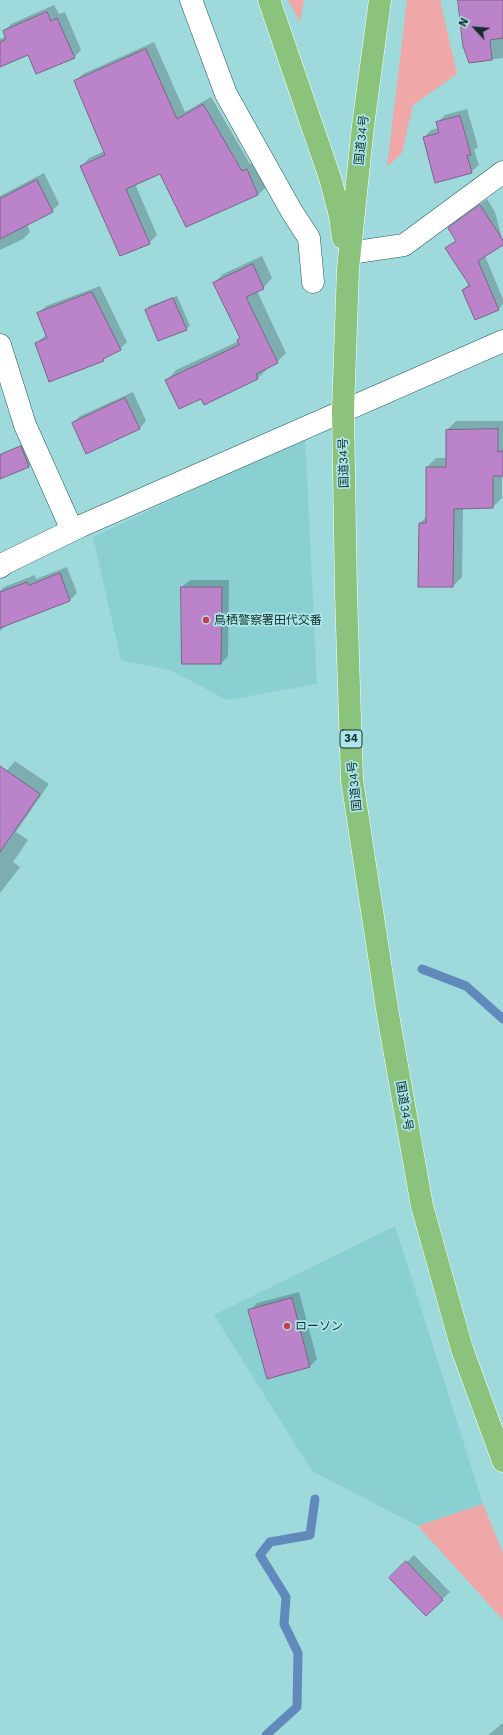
<!DOCTYPE html>
<html>
<head>
<meta charset="utf-8">
<style>
  body { margin:0 }
  #map { position:relative; width:503px; height:1735px; overflow:hidden; background:#9ed9db; font-family:"Work Sans",sans-serif }
  canvas { display:block }
  .north { position:absolute; left:455px; top:8px; width:40px; height:40px; -webkit-text-stroke:3px #abe6e8; paint-order:stroke; rotate:296deg; font-size:11px; font-weight:700; line-height:16px; text-align:center; color:#162e2f }
  .north::after { content:''; display:block; margin:auto; width:14px; height:18px; background:#162e2f; clip-path:polygon(50% 0,100% 100%,50% 72%,0 100%) }
</style>
</head>
<body>
<div id="map">
<canvas width="503" height="1735"></canvas>
<div class="north">N</div>
</div>
<script>
const ctx = document.querySelector('canvas').getContext('2d');
ctx.lineJoin = 'round';
function fill(path, color) {
  ctx.fillStyle = color;
  ctx.fill(path, 'evenodd');
}
function strokePath(path, color, width, dash) {
  ctx.strokeStyle = color;
  ctx.lineWidth = width;
  ctx.lineCap = dash ? 'butt' : 'round';
  ctx.setLineDash(dash || []);
  ctx.stroke(path);
}
function write(font, color, halo, rows, align = 'center') {
  ctx.font = font + ' "Work Sans","Noto Sans JP",sans-serif';
  ctx.lineWidth = 3.5;
  ctx.setLineDash([]);
  ctx.textBaseline = 'middle';
  ctx.strokeStyle = halo;
  ctx.fillStyle = color;
  for (const [text, x, y, turn = 0] of rows) {
    ctx.save();
    ctx.translate(x, y);
    ctx.rotate((+turn || 0) * Math.PI / 180);
    ctx.textAlign = isNaN(turn) ? turn : align;
    if (halo) ctx.strokeText(text, 0, 0);
    ctx.fillText(text, 0, 0);
    ctx.restore();
  }
}
fill(new Path2D(`
  M305 437 317 684 227 700 170 670 121 660 93 537Z
  M395 1226 483 1504 418 1526 312 1471 214 1315Z`), '#8acfd2');
fill(new Path2D(`
  M288 0H304L300 22Z
  M407 0H440L457 74 413 105 402 153 387 167Z
  M483 1504 503 1553V1620L418 1526Z`), '#f0a7a8');
fill(new Path2D(`
  M459 0H503V58L469 62Z
  M54 5 59 14 65 12 81 50 74 57 28 53 0 66V39L6 36 4 31 11 24Z
  M154 42 185 112 211 97 250 164 255 162 266 187 258 195 160 173 135 184 157 235 149 243 82 166 89 158 105 151 75 81 83 74Z
  M467 109 478 147 474 150 479 165 471 172 424 137 431 130 439 128 437 123 445 115Z
  M44 173 59 204 52 211 27 224 30 232 23 239 0 250V196Z
  M487 199 495 212 503 242 485 256 503 299V304L499 309 475 319 463 290 469 283 446 248 456 240 449 229Z
  M262 256 272 278 263 288 257 291 286 353 277 362 267 367V369L258 378 204 404 201 398 167 380 176 370 239 341 241 338 214 283 223 274Z
  M100 286 127 342 120 349 109 354 103 360 36 343 46 335 38 313 46 306Z
  M177 296 190 326 186 329 146 310 149 306Z
  M133 392 146 421 139 429 73 423 80 416Z
  M456 421H503V475H502V498L493 507 463 508 462 577 453 586 420 523 427 516V467L436 458H447V430Z
  M25 444 32 463 29 466 0 478V454Z
  M67 567 77 593 70 600 8 623 0 631V591L4 587 35 575 36 579Z
  M190 580H229L228 656 221 663 182 587Z
  M15 761 49 784 16 832 28 840 13 862 20 867 0 893V779Z
  M299 1292 317 1359 310 1366 250 1310 257 1303Z
  M414 1555 450 1592 426 1615 391 1578Z
  M503 1723V1735H488Z`), '#0003');
strokePath(new Path2D(`
  M422 969 466 986 503 1019
  M266 1735 297 1707 298 1653 284 1624 286 1597 260 1555 270 1542 310 1535 315 1499`), '#6089bc', 9);
const building = new Path2D(`
  M458 0H503V38L490 40 492 60 469 63 463 46Z
  M47 12 51 21 57 18 75 58 36 74 28 55 0 67V42L6 39 3 31Z
  M146 49 177 119 203 104 242 171 247 169 258 195 186 227 160 174 126 189 150 244 120 256 80 166 105 155 74 81Z
  M460 116 471 155H467L472 173 435 183 423 137 439 133 436 122Z
  M37 180 53 212 0 239V199Z
  M480 205 503 240V245L478 261 499 310 475 320 462 290 470 286 445 248 456 241 448 228Z
  M253 264 264 289 246 297 278 363 256 374 258 379 204 405 201 399 179 409 165 380 239 345 237 340 240 338 213 283Z
  M92 292 121 350 103 359 104 361 49 382 35 343 47 338 37 313Z
  M173 298 187 330 158 341 145 310Z
  M125 398 140 429 86 454 72 423Z
  M498 429V452L503 451V476H493V508L454 509 453 587H418L419 523H426V467H446V430Z
  M21 446 29 467 0 479V455Z
  M60 573 70 601 0 628V592L27 582 29 585Z
  M181 587H222L221 664H182Z
  M0 766 40 794 0 852Z
  M292 1298 310 1367 267 1379 248 1310Z
  M406 1561 443 1600 426 1616 389 1578Z`);
fill(building, '#bb83ca');
strokePath(building, '#7e6485', 1);
const street = new Path2D(`
  M191 0 226 94 292 212 309 238 313 282
  M350 253 404 245 503 172
  M0 345 25 425 72 530
  M0 567 5 563 81 526 503 341`);
const highway = new Path2D(`
  M269 0 330 178 340 216 343 238
  M380 0 363 126 348 269 343 410 346 594 352 780 388 1015 422 1206 462 1349 503 1461`);
strokePath(street, '#205a5c', 23);
strokePath(highway, '#fff', 23);
strokePath(street, '#fff', 22);
strokePath(highway, '#8bc27c', 22);
for (const [x, y, r, color] of [
  [206,620,4,"#cb3b4b"],
  [287,1326,4,"#cb3b4b"]
]) {
  const dot = new Path2D();
  dot.arc(x, y, r, 0, 2 * Math.PI);
  ctx.fillStyle = color;
  ctx.fill(dot);
  strokePath(dot, '#abe6e8', 1.5);
}
for (const [x, y, w] of [
  [351,739,22]
]) {
  const box = new Path2D();
  box.roundRect(x - w / 2, y - 9, w, 18, 3);
  ctx.fillStyle = '#abe6e8';
  ctx.fill(box);
  strokePath(box, '#162e2f', 1);
}
write('bold 11px', '#162e2f', null, [
  ["34",351,739]
]);
write('12px', '#162e2f', '#abe6e8', [
  ["国道34号",362,140,-84],
  ["国道34号",344,463,-91],
  ["国道34号",355,786,-96],
  ["国道34号",404,1106,80]
]);
write('12px', '#162e2f', '#abe6e8', [
  ["鳥栖警察署田代交番",214,620],
  ["ローソン",295,1326]
], 'left');
</script>
</body>
</html>
